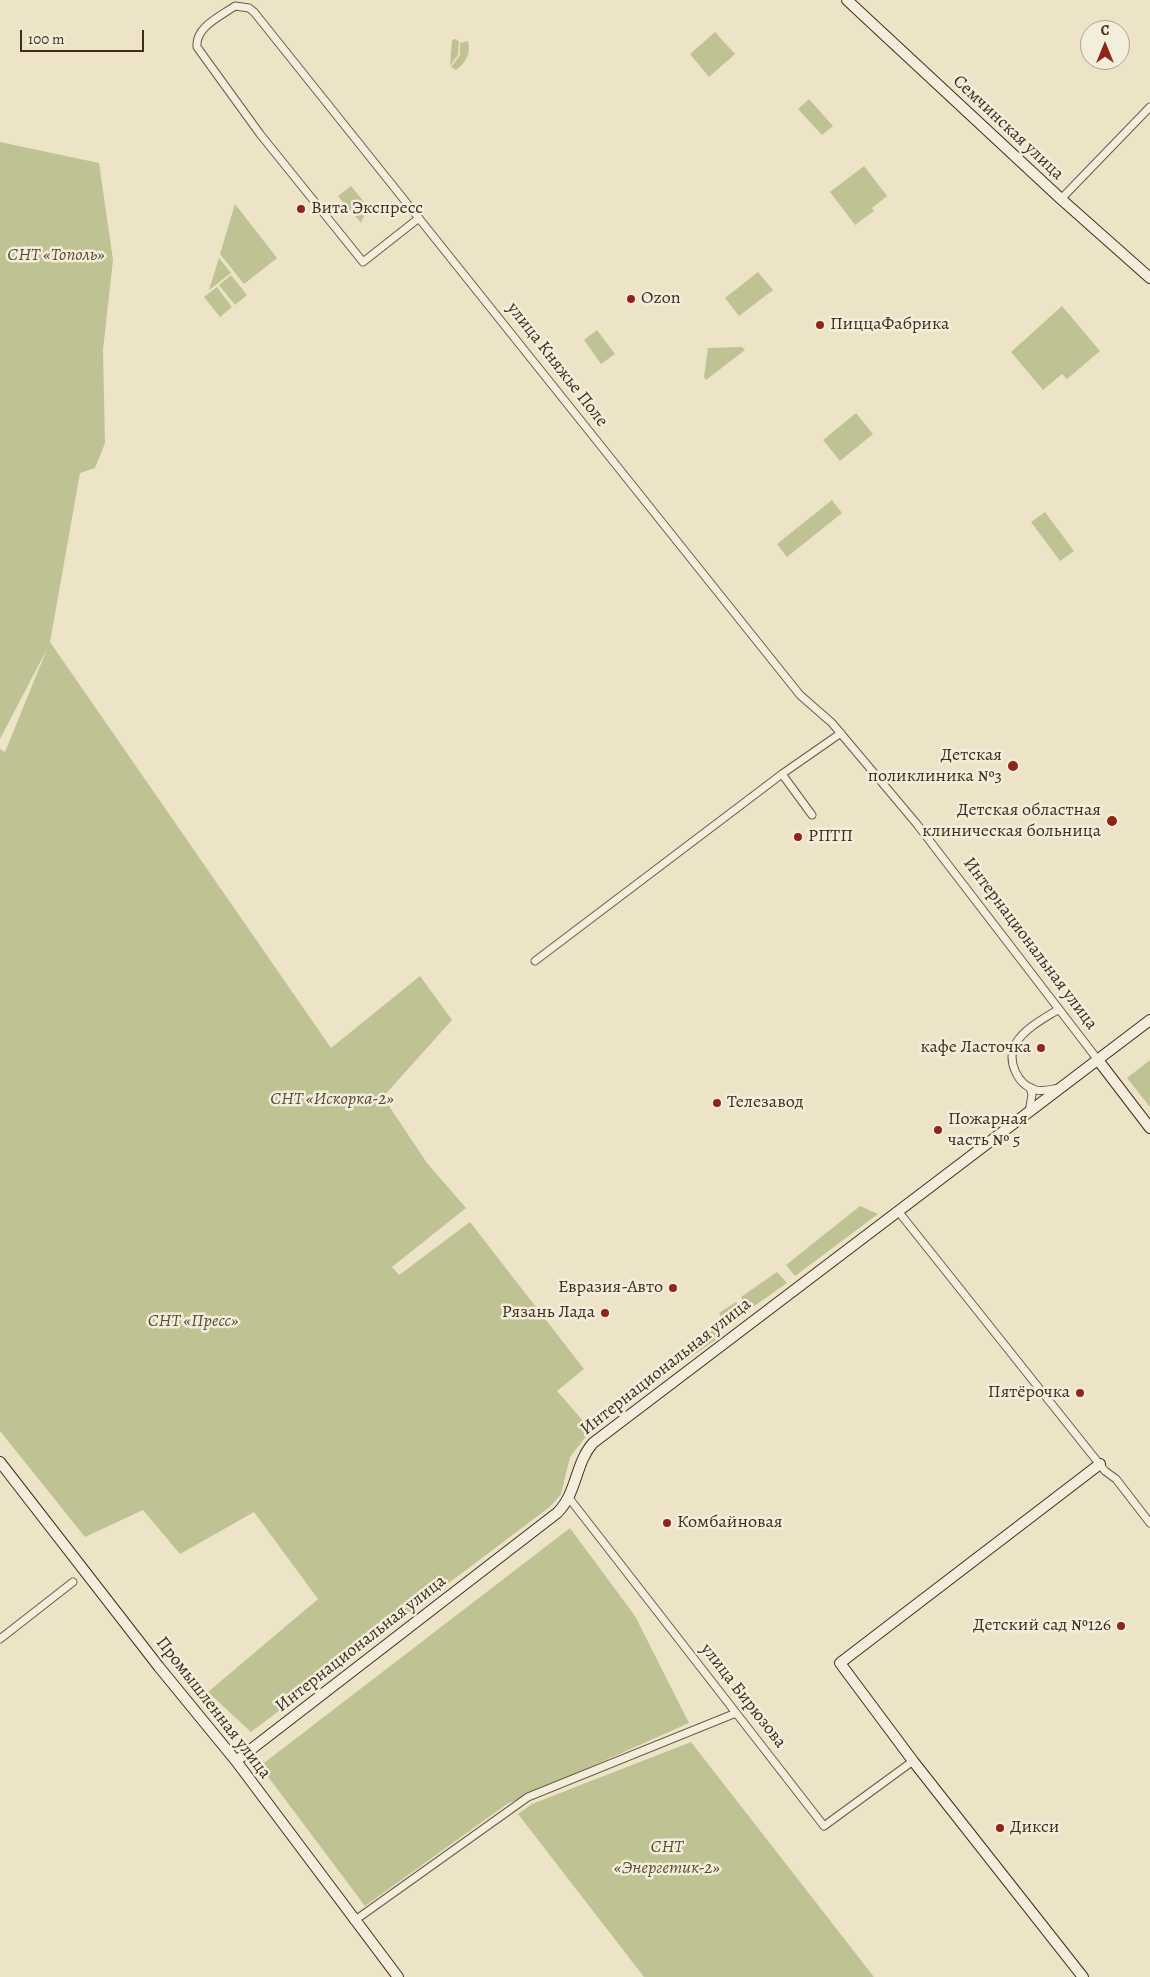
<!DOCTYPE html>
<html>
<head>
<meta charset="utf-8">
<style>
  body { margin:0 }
  #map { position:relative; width:1150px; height:1977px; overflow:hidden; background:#ede4c8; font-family:Alegreya,serif }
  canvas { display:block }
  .north { position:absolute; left:1080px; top:20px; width:50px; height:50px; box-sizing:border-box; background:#f3eddb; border:1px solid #aca08f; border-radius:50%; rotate:0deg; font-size:14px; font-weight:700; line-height:20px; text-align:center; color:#422c1d }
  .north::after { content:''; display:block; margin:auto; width:18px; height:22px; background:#8f2418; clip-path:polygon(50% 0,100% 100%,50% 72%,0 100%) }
  .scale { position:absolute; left:20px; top:30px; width:124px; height:22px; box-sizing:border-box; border:2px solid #422c1d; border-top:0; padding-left:6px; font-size:15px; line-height:18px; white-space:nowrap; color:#422c1d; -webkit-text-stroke:4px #f3eddb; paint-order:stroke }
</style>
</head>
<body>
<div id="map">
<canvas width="1150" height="1977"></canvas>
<div class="north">С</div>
<div class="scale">100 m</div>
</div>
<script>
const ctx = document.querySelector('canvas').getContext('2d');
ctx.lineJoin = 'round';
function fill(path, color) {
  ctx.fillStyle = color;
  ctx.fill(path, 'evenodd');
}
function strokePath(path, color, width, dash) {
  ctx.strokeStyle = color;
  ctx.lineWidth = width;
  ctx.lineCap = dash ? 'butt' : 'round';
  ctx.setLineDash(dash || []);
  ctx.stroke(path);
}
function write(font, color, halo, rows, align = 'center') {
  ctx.font = font + ' Alegreya,serif';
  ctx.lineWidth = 5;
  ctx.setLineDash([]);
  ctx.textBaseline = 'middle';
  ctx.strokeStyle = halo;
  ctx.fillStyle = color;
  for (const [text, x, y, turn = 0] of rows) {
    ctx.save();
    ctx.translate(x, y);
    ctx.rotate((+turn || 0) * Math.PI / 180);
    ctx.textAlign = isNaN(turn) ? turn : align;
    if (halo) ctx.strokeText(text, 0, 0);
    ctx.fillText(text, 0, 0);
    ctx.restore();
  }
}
fill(new Path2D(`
  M715 32 735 54 709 77 690 54Z
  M456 39 459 42 458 55 450 66 452 40Z
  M468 41C471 54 466 62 456 70L451 67 460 55V43Z
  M809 99 833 126 822 135 798 109Z
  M0 142 99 163 113 260 103 350 105 443 95 468 80 473 50 642 331 1048 420 976 452 1020 383 1097 427 1163 466 1208 392 1267 399 1275 470 1222 584 1369 557 1391 591 1430 570 1457 561 1494 551 1506 251 1732 208 1692 318 1599 254 1512 180 1554 143 1510 85 1537 0 1431V749L5 752 47 649 0 739Z
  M864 166 887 196 872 208 874 211 855 225 830 192Z
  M351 186 373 213 364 216 361 223 338 196Z
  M235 204 277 258 244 284 220 254Z
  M219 258 231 273 209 290Z
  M758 272 773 290 739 316 725 298Z
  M231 275 247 295 235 305 219 285Z
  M217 287 232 307 220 317 204 297Z
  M1062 306 1100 351 1067 379 1062 374 1043 390 1011 352Z
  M597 330 615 354 601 364 584 340Z
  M742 347 745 350 706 380 704 377 708 348Z
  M856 413 873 434 840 461 823 440Z
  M832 500 842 513 787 557 777 544Z
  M1045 512 1074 551 1060 561 1031 522Z
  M1150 1060V1107L1127 1078Z
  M860 1206 878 1214 795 1276 786 1265Z
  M777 1272 787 1283 750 1309 741 1297Z
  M736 1302 746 1313 729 1326 724 1324 719 1313Z
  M713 1330 716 1332 715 1340 682 1363 675 1361 673 1358Z
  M661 1370H664L665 1376 639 1396H635L634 1390Z
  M615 1405 618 1407V1412L593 1429 590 1424Z
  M570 1528 635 1616 689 1723 507 1804 365 1906 260 1766Z
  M691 1742 874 1977H644L518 1814 532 1804Z`), '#bfc292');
const street = new Path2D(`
  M1061 199 1150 107
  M419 218 363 262 260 134 197 47C195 27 221 16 235 6L249 8 254 12 800 695 832 723 916 823 1098 1060
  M782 774 812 815
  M535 961 782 774 841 733
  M1059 1009C1045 1018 1025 1028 1016 1043 1006 1060 1017 1085 1036 1090 1043 1092 1052 1089 1059 1088
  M1029 1112 1032 1095 1030 1087
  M898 1211 1105 1471 1116 1479 1150 1523
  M569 1498 824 1826 913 1761
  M0 1639 73 1582
  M354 1921 528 1797 736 1713`);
const secondary = new Path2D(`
  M847 0 1061 199 1150 278
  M1098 1060 1150 1128
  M0 1462 159 1667 236 1761 398 1977
  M236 1761 557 1513C577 1494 575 1463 593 1443L1150 1020
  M1083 1977 913 1761 840 1663 1100 1464`);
strokePath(street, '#6d5a48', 9);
strokePath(secondary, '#422c1d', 12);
strokePath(street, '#f3eddb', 7);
strokePath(secondary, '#f3eddb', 10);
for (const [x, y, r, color] of [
  [301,209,5,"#8f2418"],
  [631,299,5,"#8f2418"],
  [820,325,5,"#8f2418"],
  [1013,766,6,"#8f2418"],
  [1112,821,6,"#8f2418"],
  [798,837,5,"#8f2418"],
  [1041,1048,5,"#8f2418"],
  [717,1103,5,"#8f2418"],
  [938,1130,5,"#8f2418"],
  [673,1288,5,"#8f2418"],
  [605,1313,5,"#8f2418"],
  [1080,1393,5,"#8f2418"],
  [667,1523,5,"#8f2418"],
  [1121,1626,5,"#8f2418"],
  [1000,1828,5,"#8f2418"]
]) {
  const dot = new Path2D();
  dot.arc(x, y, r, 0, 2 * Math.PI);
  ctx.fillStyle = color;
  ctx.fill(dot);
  strokePath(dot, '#f3eddb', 2);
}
write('18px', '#422c1d', '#f3eddb', [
  ["Семчинская улица",1008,128,43],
  ["улица Княжье Поле",557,365,52],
  ["Интернациональная улица",1030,944,53],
  ["Интернациональная улица",666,1367,-38],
  ["Интернациональная улица",361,1644,-38],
  ["улица Бирюзова",743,1696,52],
  ["Промышленная улица",213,1708,52]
]);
write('18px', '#422c1d', '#f3eddb', [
  ["Вита Экспресс",311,209],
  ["Ozon",641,299],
  ["ПиццаФабрика",830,325],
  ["Детская",1002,756,"right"],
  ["поликлиника №3",1002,777,"right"],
  ["Детская областная",1101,811,"right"],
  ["клиническая больница",1101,832,"right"],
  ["РПТП",808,837],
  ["кафе Ласточка",1031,1048,"right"],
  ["Телезавод",727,1103],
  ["Пожарная",948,1120],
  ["часть № 5",948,1141],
  ["Евразия-Авто",663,1288,"right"],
  ["Рязань Лада",595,1313,"right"],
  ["Пятёрочка",1070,1393,"right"],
  ["Комбайновая",677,1523],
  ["Детский сад №126",1111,1626,"right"],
  ["Дикси",1010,1828]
], 'left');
write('italic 18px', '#5b4a34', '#f3eddb', [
  ["СНТ «Тополь»",56,256],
  ["СНТ «Искорка-2»",332,1100],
  ["СНТ «Пресс»",193,1322],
  ["СНТ",667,1848],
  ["«Энергетик-2»",667,1869]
]);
</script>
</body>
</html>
